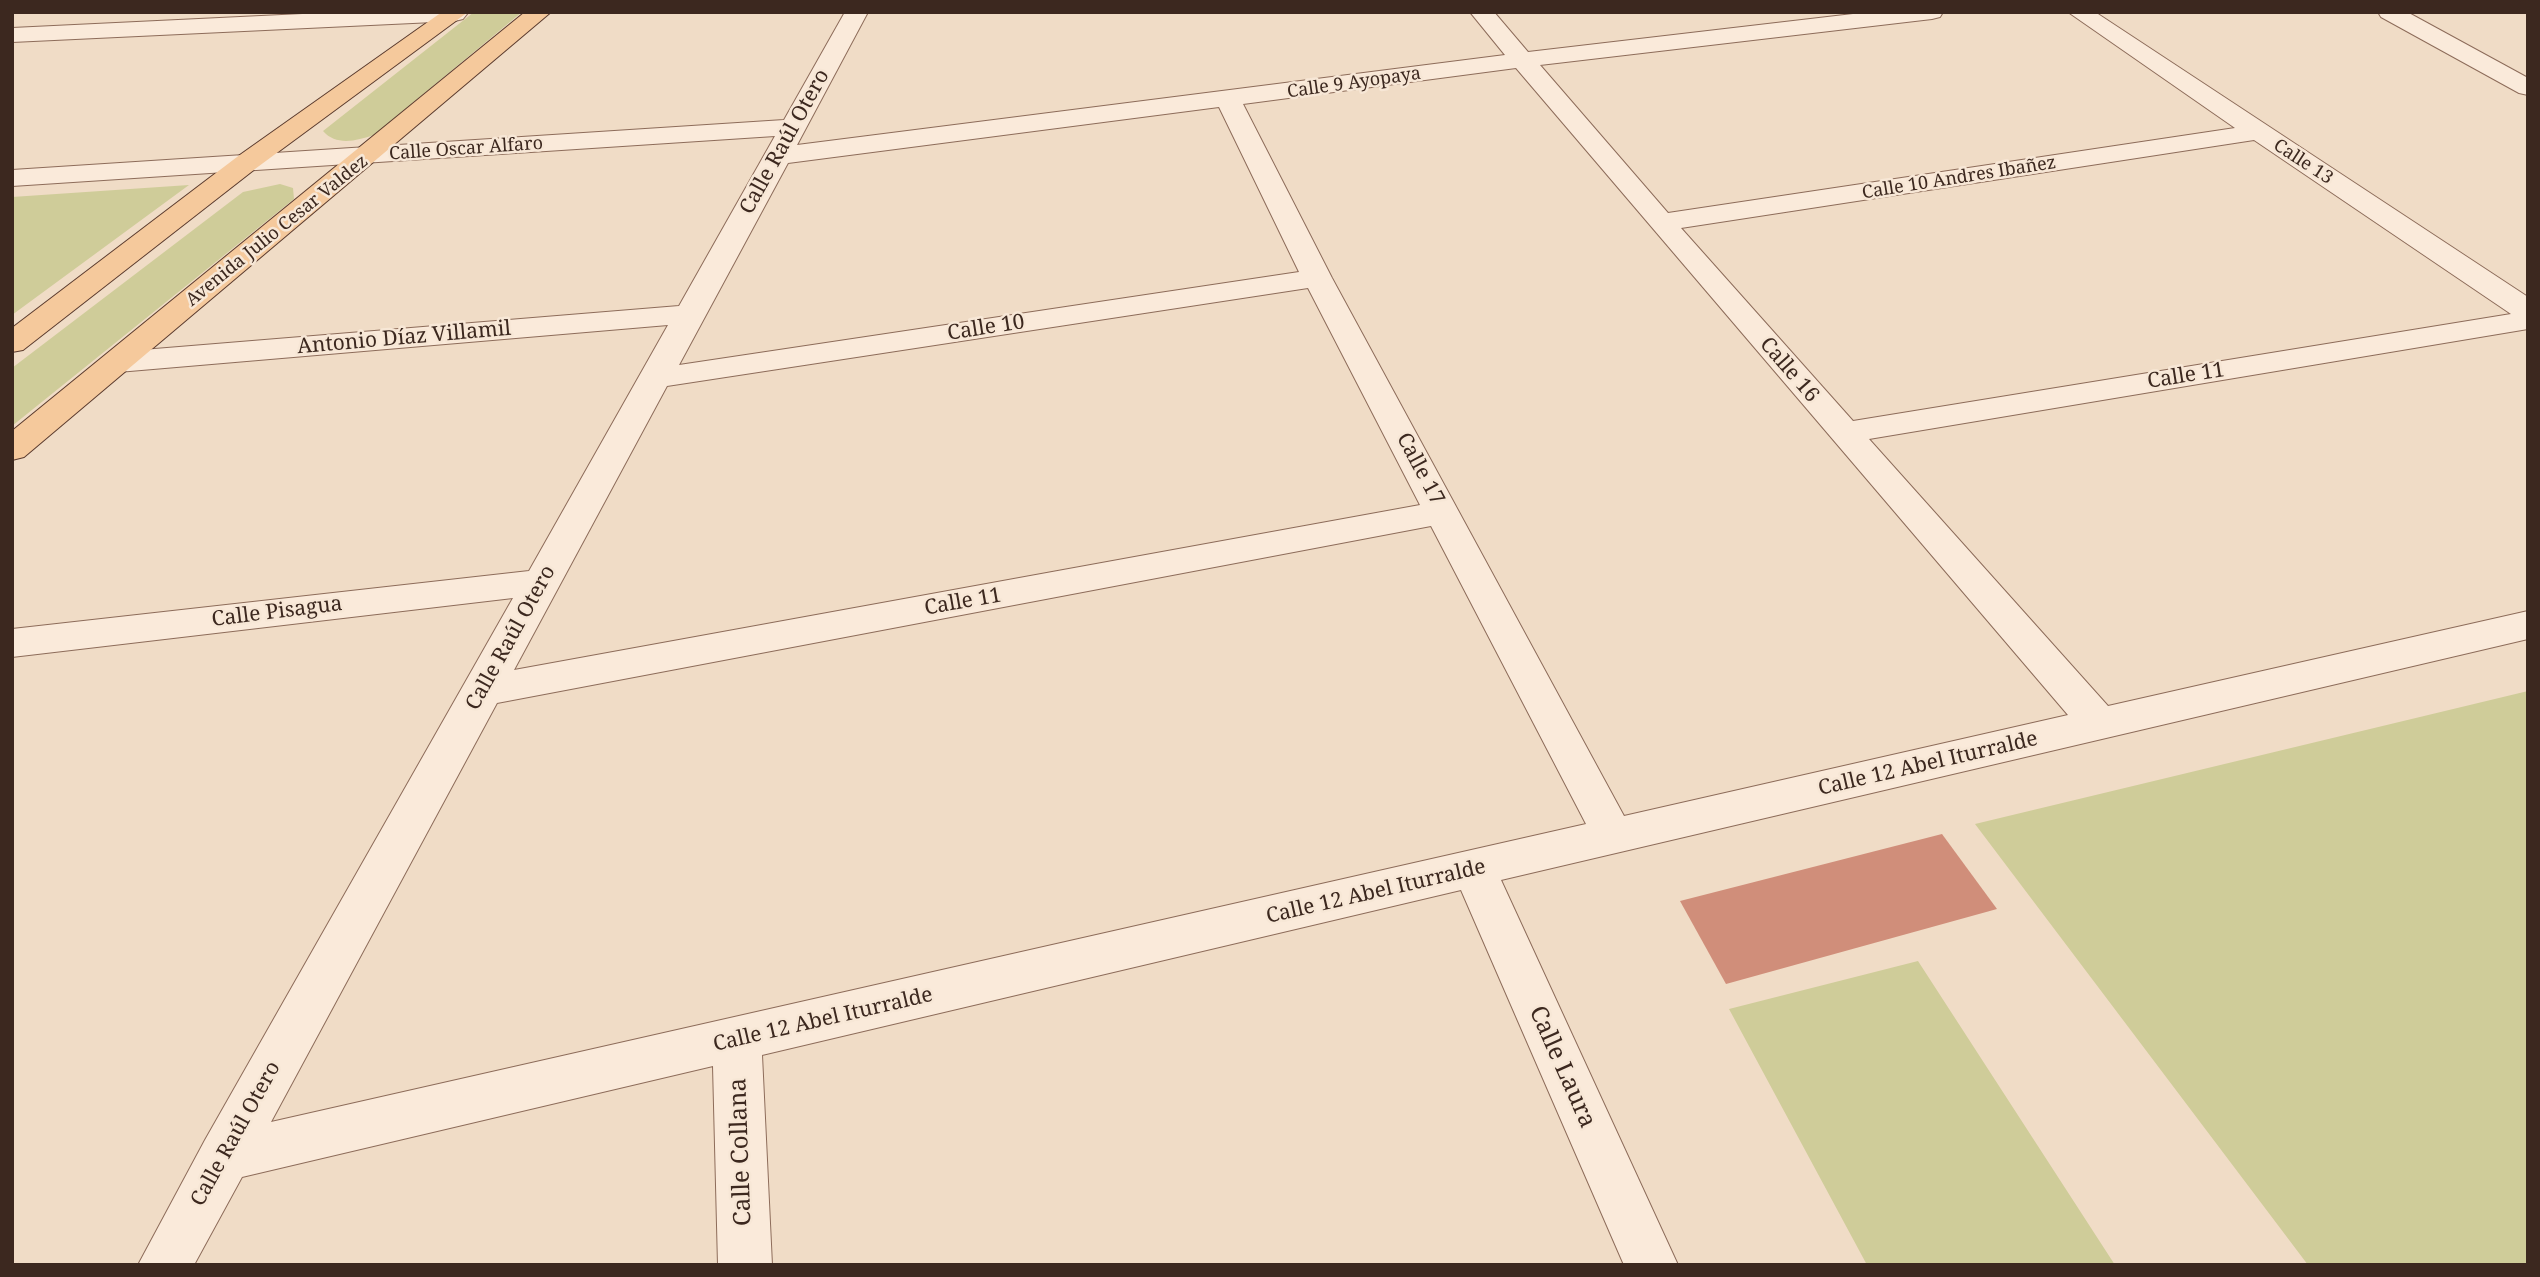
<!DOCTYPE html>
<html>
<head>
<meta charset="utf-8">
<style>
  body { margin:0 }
  #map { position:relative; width:2540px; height:1277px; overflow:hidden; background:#f0dcc6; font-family:"Noto Serif",serif }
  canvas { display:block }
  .frame { position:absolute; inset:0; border:14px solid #3c281f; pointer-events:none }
</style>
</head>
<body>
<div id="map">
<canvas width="2540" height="1277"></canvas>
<div class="frame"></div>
</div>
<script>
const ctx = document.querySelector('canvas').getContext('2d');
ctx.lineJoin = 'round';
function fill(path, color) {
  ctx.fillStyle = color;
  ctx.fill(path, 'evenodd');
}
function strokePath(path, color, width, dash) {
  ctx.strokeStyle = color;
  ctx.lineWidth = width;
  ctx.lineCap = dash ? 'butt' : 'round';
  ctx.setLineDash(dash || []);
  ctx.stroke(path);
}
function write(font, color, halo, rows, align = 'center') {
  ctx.font = font + ' "Noto Serif",serif';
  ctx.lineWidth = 5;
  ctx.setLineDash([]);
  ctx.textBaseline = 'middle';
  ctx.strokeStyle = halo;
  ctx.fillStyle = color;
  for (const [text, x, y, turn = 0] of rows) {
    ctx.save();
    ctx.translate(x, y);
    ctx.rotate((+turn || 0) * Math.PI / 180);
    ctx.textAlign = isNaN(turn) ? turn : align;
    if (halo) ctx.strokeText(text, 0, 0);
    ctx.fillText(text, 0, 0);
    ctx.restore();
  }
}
fill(new Path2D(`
  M474 12H522L374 135C356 141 336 146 323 131Z
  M280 184 293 188 294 199 12 426V368L243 192Z
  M189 185 12 315V197Z
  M2528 691V1265H2308L1975 824Z
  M1918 961 2115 1265H1867L1729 1009Z`), '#cfcc99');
fill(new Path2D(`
  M1942 834 1997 909 1726 984 1680 901Z`), '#d08e7a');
const minor = new Path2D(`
  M344 12 467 14 463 19 455 21 12 42V28Z
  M845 12H868L797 145 1505 55 1470 12H1494L1528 52 1870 12H1943L1940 17 1932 19 1540 65 1668 213 2235 128 2068 12H2095L2528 297V329L1869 439 2108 706 2528 611V639L1501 880 1678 1265H1624L1461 890 762 1055 772 1265H718L713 1066 242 1177 194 1265H138L205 1140 513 598 12 657V629L529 571 668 325 118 372 107 369 102 362 107 355 118 352 679 306 775 136 12 186V170L784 120ZM1516 68 2068 715 1624 816 1332 278 1243 104ZM1219 107 1299 272 679 365 788 163ZM2254 140 2511 314 1853 421 1681 228ZM1308 288 1420 505 514 670 667 386ZM1431 526 1586 824 271 1122 497 703Z
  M2378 12H2407L2528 78V95L2519 93 2381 17Z`);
const primary = new Path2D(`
  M442 12H468L255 169 23 350 12 352V328L237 157Z
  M525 12H551L24 457 12 460V431Z`);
strokePath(minor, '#8d6c5a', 2);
strokePath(primary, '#5b3b2e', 2);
fill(minor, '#faeada');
fill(primary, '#f5c99c');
write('18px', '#3c281f', '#f7e7d6', [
  ["Calle 9 Ayopaya",1354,83,-8],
  ["Calle Oscar Alfaro",466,149,-4],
  ["Calle 13",2303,162,33],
  ["Calle 10 Andres Ibañez",1959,178,-9],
  ["Avenida Julio Cesar Valdez",277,231,-39]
]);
write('21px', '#3c281f', '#f7e7d6', [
  ["Calle Raúl Otero",785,142,-61],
  ["Calle 10",986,328,-9],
  ["Antonio Díaz Villamil",404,338,-5],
  ["Calle 16",1789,370,49],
  ["Calle 11",2186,376,-9],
  ["Calle 17",1420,469,62],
  ["Calle 11",963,602,-10],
  ["Calle Pisagua",277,612,-7],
  ["Calle Raúl Otero",511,638,-61],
  ["Calle 12 Abel Iturralde",1928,764,-13],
  ["Calle 12 Abel Iturralde",1376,892,-13],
  ["Calle 12 Abel Iturralde",823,1020,-13],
  ["Calle Raúl Otero",236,1134,-61]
]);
write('24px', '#3c281f', '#f7e7d6', [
  ["Calle Laura",1562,1067,66],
  ["Calle Collana",741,1152,-92]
]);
</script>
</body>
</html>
